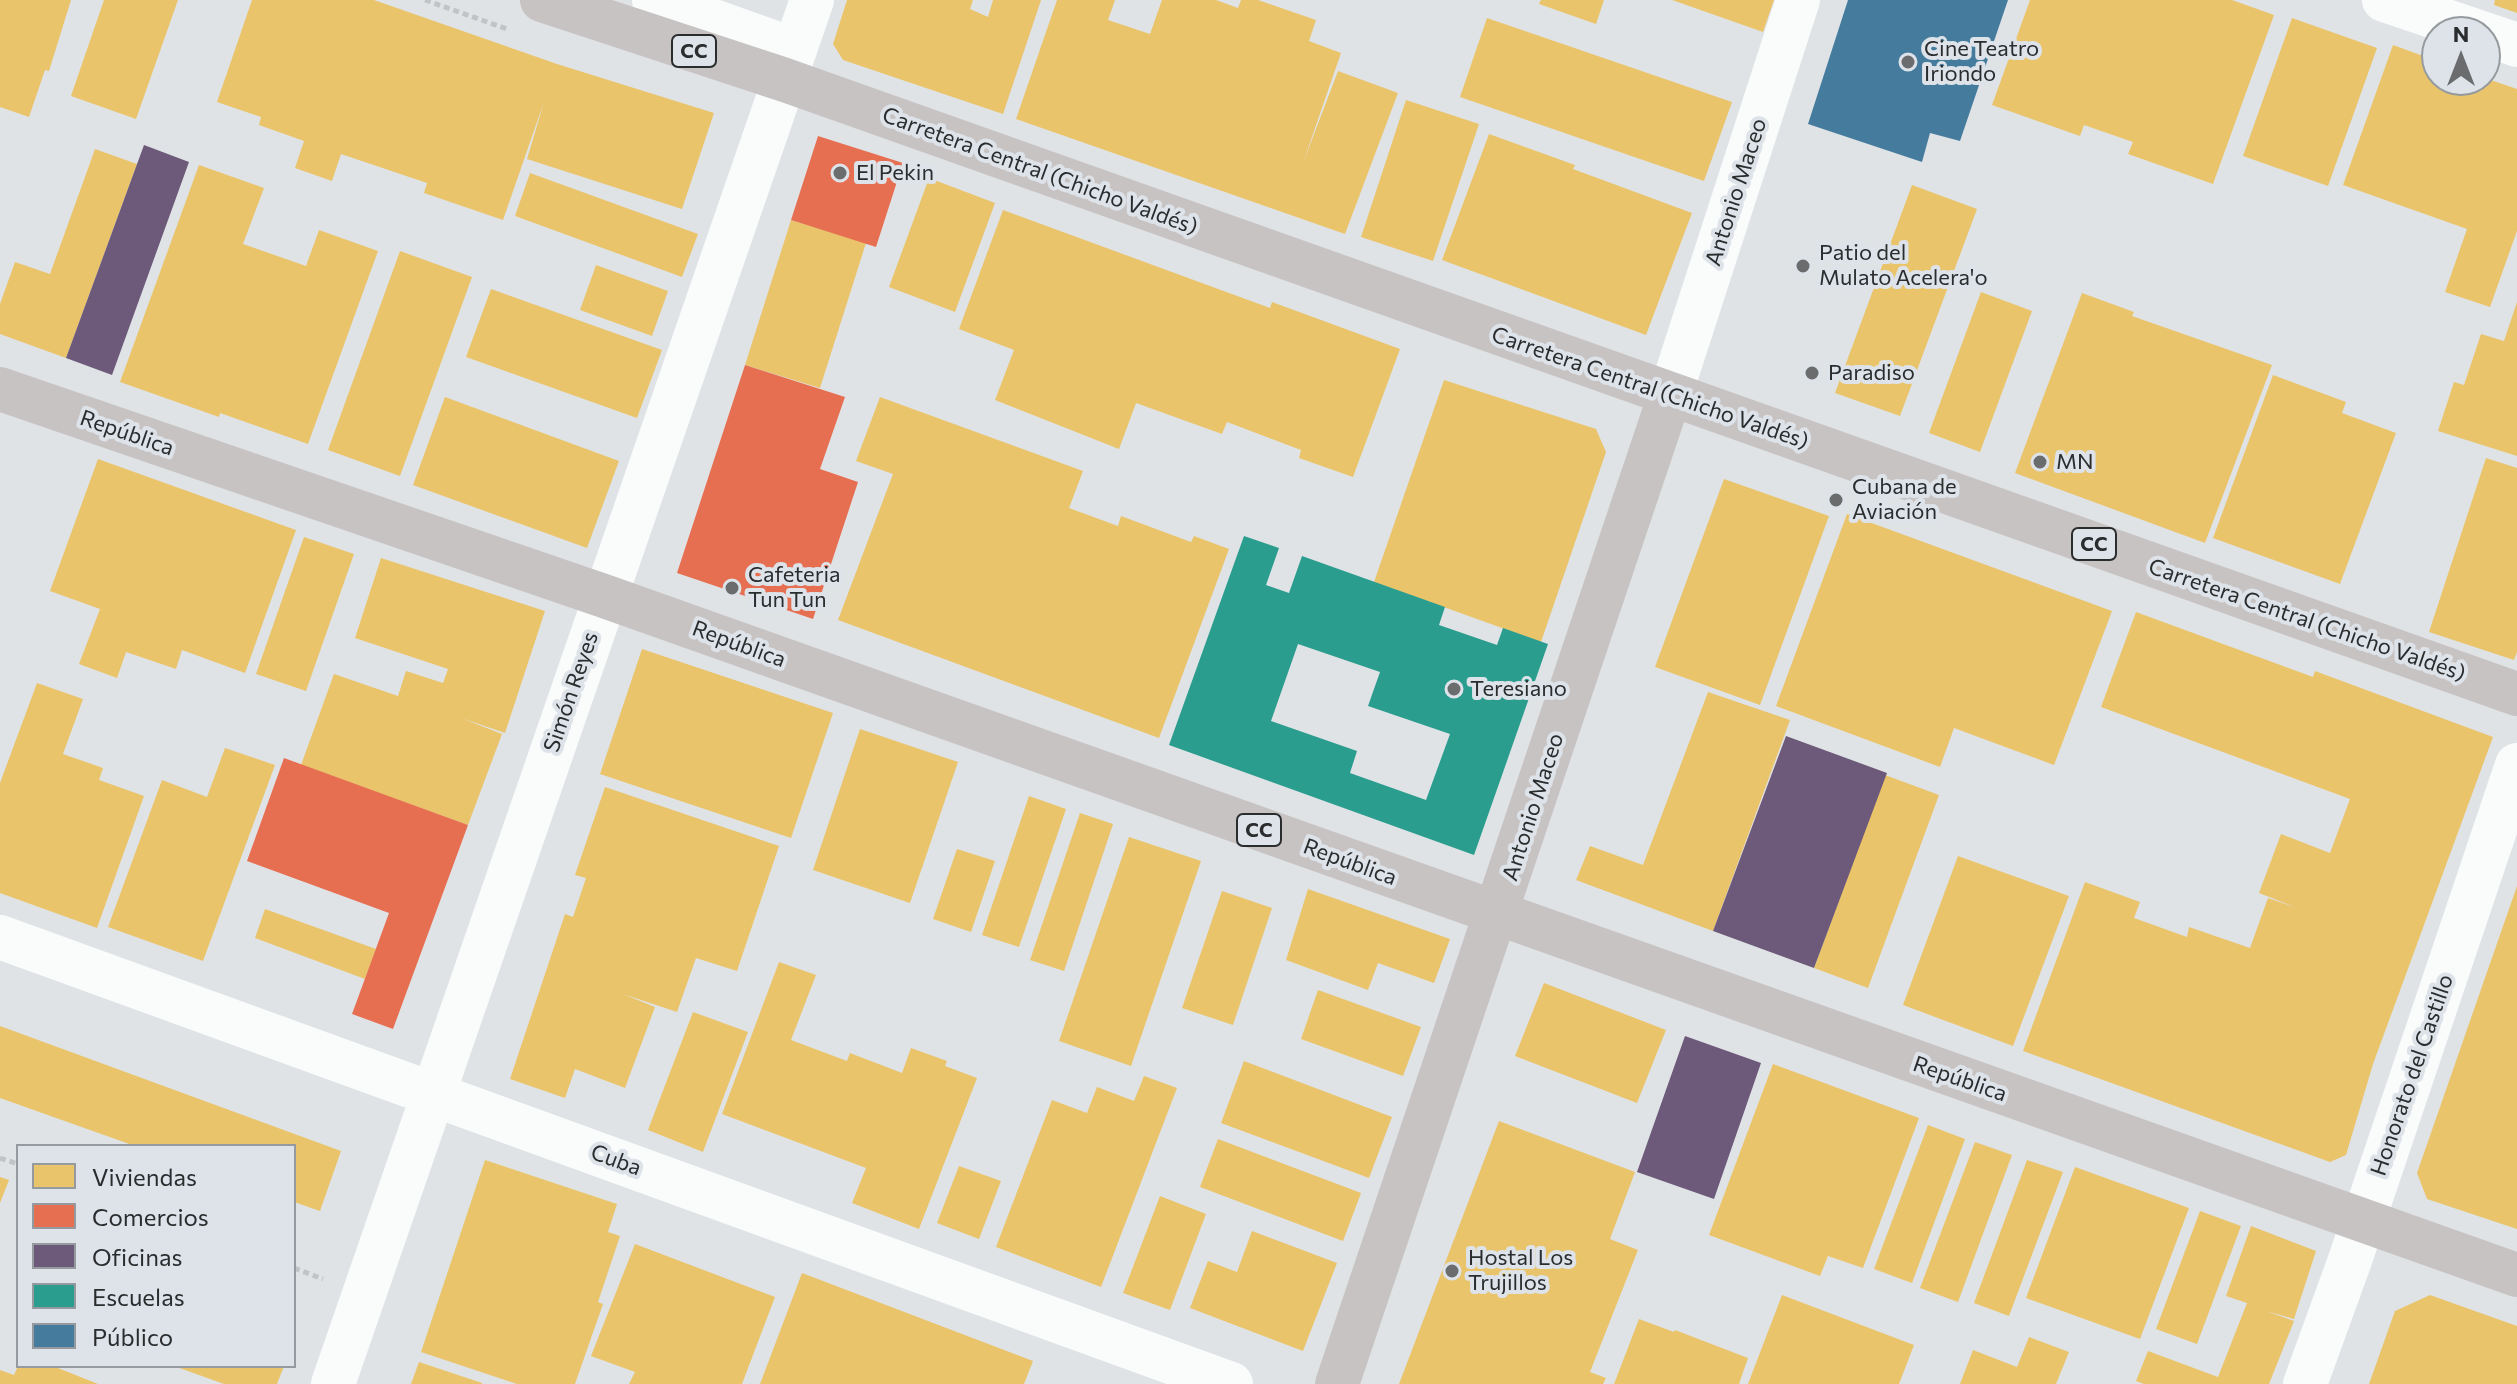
<!DOCTYPE html>
<html>
<head>
<meta charset="utf-8">
<style>
  body { margin:0 }
  #map { position:relative; width:2517px; height:1384px; overflow:hidden; background:#e0e3e6; font-family:Commissioner,sans-serif }
  canvas { display:block }
  .legend { position:absolute; left:16px; top:1144px; width:280px; height:224px; box-sizing:border-box; background:#dde3e9; border:2px solid #959a9e; margin:0; padding:10px 14px; list-style:none; font-size:24px; color:#2a2c2e }
  .legend li { display:flex; align-items:center; gap:16px; height:40px }
  .legend b { width:40px; border:2px solid #959a9e }
  .north { position:absolute; left:2421px; top:16px; width:80px; height:80px; box-sizing:border-box; background:#dde3e9; border:2px solid #959a9e; border-radius:50%; rotate:0deg; font-size:22px; font-weight:700; line-height:32px; text-align:center; color:#2a2c2e }
  .north::after { content:''; display:block; margin:auto; width:28px; height:36px; background:#6a6c6e; clip-path:polygon(50% 0,100% 100%,50% 72%,0 100%) }
</style>
</head>
<body>
<div id="map">
<canvas width="2517" height="1384"></canvas>
<ul class="legend">
<li><b style="height:22px;background:#e9c46a"></b>Viviendas</li>
<li><b style="height:22px;background:#e76f51"></b>Comercios</li>
<li><b style="height:22px;background:#6d597a"></b>Oficinas</li>
<li><b style="height:22px;background:#2a9d8f"></b>Escuelas</li>
<li><b style="height:22px;background:#457b9d"></b>Público</li>
</ul>
<div class="north">N</div>
</div>
<script>
const ctx = document.querySelector('canvas').getContext('2d');
ctx.lineJoin = 'round';
function fill(path, color) {
  ctx.fillStyle = color;
  ctx.fill(path, 'evenodd');
}
function strokePath(path, color, width, dash) {
  ctx.strokeStyle = color;
  ctx.lineWidth = width;
  ctx.lineCap = dash ? 'butt' : 'round';
  ctx.setLineDash(dash || []);
  ctx.stroke(path);
}
function write(font, color, halo, rows, align = 'center') {
  ctx.font = font + ' Commissioner,sans-serif';
  ctx.lineWidth = 8;
  ctx.setLineDash([]);
  ctx.textBaseline = 'middle';
  ctx.strokeStyle = halo;
  ctx.fillStyle = color;
  for (const [text, x, y, turn = 0] of rows) {
    ctx.save();
    ctx.translate(x, y);
    ctx.rotate((+turn || 0) * Math.PI / 180);
    ctx.textAlign = isNaN(turn) ? turn : align;
    if (halo) ctx.strokeText(text, 0, 0);
    ctx.fillText(text, 0, 0);
    ctx.restore();
  }
}
fill(new Path2D(`
  M0 0H71L49 71 45 70 29 117 0 107Z
  M104 0H178L136 119 71 96Z
  M252 0H374L557 64 714 113 682 209 527 159 544 102 503 220 424 193 427 183 341 154 332 181 295 168 304 141 259 125 261 117 217 102Z
  M847 0H973L970 9 988 17 993 0H1041L1003 114 843 60 833 44Z
  M1057 0H1115L1108 20 1150 34 1162 0H1216L1238 8 1241 0H1258L1316 20 1309 41 1341 53 1303 163 1338 71 1398 93 1345 234 1016 119Z
  M1541 0H1604L1596 24 1539 4Z
  M1672 0H1774L1763 32Z
  M2030 0H2232L2274 15 2213 184 2128 154 2133 142 2084 125 2080 136 1992 105Z
  M2495 0H2517V13L2494 5Z
  M1487 18 1732 102 1704 181 1460 97Z
  M2292 18 2377 48 2328 186 2243 156Z
  M2393 45 2437 61V80H2485V78L2517 89V231L2490 307 2445 292 2467 229 2343 185Z
  M1406 100 1479 124 1433 261 1361 237Z
  M1489 134 1575 165 1573 169 1692 213 1646 335 1442 260Z
  M95 149 137 164 66 358 0 334V304L15 262 50 274Z
  M199 165 264 188 243 244 306 266 319 230 378 251 308 444 220 413 219 417 120 382Z
  M530 173 698 234 682 277 515 216Z
  M929 178 995 203 955 312 889 287Z
  M1912 185 1977 209 1900 416 1835 393Z
  M1003 210 1270 308 1272 302 1400 349 1353 477 1299 458 1301 450 1227 422 1222 434 1136 403 1119 449 995 400 1014 350 959 329Z
  M791 220 866 243 820 388 745 365Z
  M400 251 472 277 400 476 328 450Z
  M596 265 668 291 652 336 580 310Z
  M491 289 662 350 637 418 466 357Z
  M1981 292 2032 311 1980 452 1929 433Z
  M2082 293 2134 312 2132 316 2272 365 2205 543 2015 473Z
  M2517 302V456L2438 431 2454 382 2464 385 2481 334 2504 341Z
  M2273 375 2346 402 2342 413 2396 433 2340 584 2213 538Z
  M1444 380 1596 429 1606 452 1541 642 1374 582Z
  M445 397 619 461 587 548 413 485Z
  M880 397 1083 471 1069 508 1118 526 1121 516 1191 542 1194 536 1229 549 1159 738 838 620 893 474 856 461Z
  M2486 458 2517 468V652L2514 660 2429 632Z
  M98 459 296 530 245 673 182 650 176 669 126 652 117 678 79 664 100 609 50 591Z
  M1724 479 1829 516 1760 705 1655 667Z
  M1847 514 2112 611 2054 765 1954 728 1940 767 1776 706Z
  M304 537 354 554 306 691 256 674Z
  M381 558 545 611 505 733 461 718 502 734 468 825 301 765 334 674 398 696 406 671 443 683 448 669 355 638Z
  M2136 612 2313 677 2315 671 2493 737 2373 1064 2346 1155 2330 1162 2023 1051 2085 882 2140 902 2134 918 2187 937 2189 927 2250 948 2268 898 2297 908 2259 893 2281 834 2330 853 2350 799 2101 707Z
  M642 649 833 713 791 838 600 774Z
  M37 683 83 699 63 754 103 768 99 780 144 796 97 928 0 893V783Z
  M1708 692 1790 720 1713 931 1576 880 1590 846 1643 865Z
  M860 729 958 762 910 903 813 870Z
  M225 748 275 765 203 961 108 927 162 780 207 797Z
  M1885 775 1939 795 1868 988 1814 968Z
  M605 787 779 846 737 971 696 958 677 1012 623 994 655 1007 625 1088 575 1069 565 1098 510 1079 565 914 573 917 586 878 575 875Z
  M1029 796 1066 809 1019 947 982 935Z
  M1080 813 1113 824 1064 971 1030 960Z
  M1129 837 1201 861 1131 1066 1059 1041Z
  M957 849 995 861 971 932 933 919Z
  M1958 856 2069 896 2013 1046 1903 1005Z
  M2517 886V1229L2427 1199 2417 1173Z
  M1308 889 1450 939 1434 983 1378 963 1368 990 1286 960Z
  M1222 891 1272 908 1233 1025 1182 1008Z
  M265 909 376 949 365 979 255 938Z
  M779 962 816 975 791 1040 847 1061 850 1053 902 1073 911 1048 947 1061 945 1066 977 1078 919 1229 852 1203 866 1168 722 1114Z
  M1544 983 1666 1030 1637 1103 1515 1056Z
  M1318 990 1421 1027 1403 1076 1301 1039Z
  M693 1012 748 1032 703 1152 648 1130Z
  M0 1026 341 1151 320 1211 294 1202V1146H135L0 1098Z
  M1244 1061 1392 1117 1369 1178 1221 1123Z
  M1773 1064 1919 1118 1863 1268 1828 1256 1820 1276 1709 1235Z
  M1144 1076 1177 1088 1101 1287 996 1247 1052 1100 1087 1113 1097 1087 1134 1101Z
  M1499 1121 1635 1172 1610 1239 1638 1250 1590 1372 1606 1378 1603 1384H1399Z
  M1928 1125 1965 1139 1912 1283 1874 1269Z
  M1218 1139 1361 1193 1343 1241 1200 1187Z
  M1975 1142 2012 1155 1958 1302 1920 1288Z
  M485 1160 617 1204 608 1232 620 1236 598 1302 603 1304 575 1384H517L421 1352Z
  M2027 1160 2063 1172 2009 1316 1974 1303Z
  M959 1166 1001 1181 979 1239 937 1223Z
  M2075 1167 2189 1208 2140 1339 2026 1298Z
  M0 1177 9 1180 0 1203Z
  M1160 1196 1206 1214 1170 1310 1123 1293Z
  M2200 1211 2241 1226 2197 1344 2156 1329Z
  M2251 1226 2316 1251 2294 1319 2266 1311 2294 1321 2269 1384H2144L2136 1381 2148 1351 2218 1377 2247 1303 2226 1296Z
  M1252 1231 1337 1263 1303 1351 1190 1308 1208 1261 1237 1272Z
  M635 1244 775 1297 742 1384H629L635 1372 591 1356Z
  M802 1273 1033 1361 1024 1384H760Z
  M1782 1295 1914 1345 1899 1384H1748Z
  M2430 1295 2517 1326V1384H2369L2395 1311Z
  M1639 1319 1674 1332 1675 1330 1748 1358 1739 1384H1614Z
  M2029 1337 2069 1352 2056 1384H1960L1973 1350 2017 1367Z
  M419 1362 482 1383V1384H411Z
  M18 1366H53L98 1384H0V1370L14 1375Z
  M174 1366H284L277 1384H224Z`), '#e9c46a');
fill(new Path2D(`
  M818 136 903 163 876 247 791 220Z
  M745 365 845 397 820 469 858 482 813 619 677 573Z
  M284 758 468 825 393 1029 352 1014 389 913 247 861Z`), '#e76f51');
fill(new Path2D(`
  M144 145 189 162 112 375 66 358Z
  M1786 736 1887 773 1814 968 1713 931Z
  M1685 1036 1761 1063 1714 1199 1637 1172Z`), '#6d597a');
fill(new Path2D(`
  M1244 536 1279 548 1266 585 1289 593 1302 556 1445 607 1439 625 1497 645 1503 628 1548 644 1474 855 1169 745ZM1298 644 1380 672 1368 706 1450 734 1426 800 1350 773 1357 751 1271 721Z`), '#2a9d8f');
fill(new Path2D(`
  M1848 0H2008L1960 141 1930 133 1922 162 1808 124Z`), '#457b9d');
strokePath(new Path2D(`
  M425 0 507 29
  M0 1158 18 1164
  M294 1268 323 1279`), '#c2c3c4', 5, [6, 4]);
strokePath(new Path2D(`
  M654 0 795 50
  M2384 0 2479 32
  M2485 34 2517 45
  M1670 395 1798 0
  M0 937 1231 1384
  M333 1384 812 0
  M2305 1384 2350 1260 2517 765`), '#fafbfb', 44);
strokePath(new Path2D(`
  M542 0 785 80 2517 694
  M0 389 604 596 2517 1275
  M1337 1384 1670 395`), '#c8c3c3', 44);
for (const [x, y, r, color] of [
  [1908,62,8,"#6a6c6e"],
  [840,173,8,"#6a6c6e"],
  [1803,266,8,"#6a6c6e"],
  [1812,373,8,"#6a6c6e"],
  [2040,462,8,"#6a6c6e"],
  [1836,500,8,"#6a6c6e"],
  [732,588,8,"#6a6c6e"],
  [1454,689,8,"#6a6c6e"],
  [1452,1271,8,"#6a6c6e"]
]) {
  const dot = new Path2D();
  dot.arc(x, y, r, 0, 2 * Math.PI);
  ctx.fillStyle = color;
  ctx.fill(dot);
  strokePath(dot, '#dde3e9', 3);
}
for (const [x, y, w] of [
  [694,51,44],
  [2094,544,44],
  [1259,830,44]
]) {
  const box = new Path2D();
  box.roundRect(x - w / 2, y - 16, w, 32, 6);
  ctx.fillStyle = '#dde3e9';
  ctx.fill(box);
  strokePath(box, '#2a2c2e', 2);
}
write('bold 20px', '#2a2c2e', null, [
  ["CC",694,51],
  ["CC",2094,544],
  ["CC",1259,830]
]);
write('22px', '#2a2c2e', '#dde3e9', [
  ["Cine Teatro",1924,49],
  ["Iriondo",1924,74],
  ["El Pekin",856,173],
  ["Patio del",1819,253],
  ["Mulato Acelera'o",1819,278],
  ["Paradiso",1828,373],
  ["MN",2056,462],
  ["Cubana de",1852,487],
  ["Aviación",1852,512],
  ["Cafeteria",748,575],
  ["Tun Tun",748,600],
  ["Teresiano",1470,689],
  ["Hostal Los",1468,1258],
  ["Trujillos",1468,1283]
], 'left');
write('22px', '#2a2c2e', '#dde3e9', [
  ["Carretera Central (Chicho Valdés)",1040,171,20],
  ["Antonio Maceo",1736,192,-72],
  ["Carretera Central (Chicho Valdés)",1650,388,19],
  ["República",127,433,19],
  ["Carretera Central (Chicho Valdés)",2307,620,19],
  ["República",739,644,20],
  ["Simón Reyes",571,692,-71],
  ["Antonio Maceo",1533,807,-72],
  ["República",1350,862,20],
  ["Honorato del Castillo",2412,1075,-71],
  ["República",1960,1079,19],
  ["Cuba",616,1160,20]
]);
</script>
</body>
</html>
